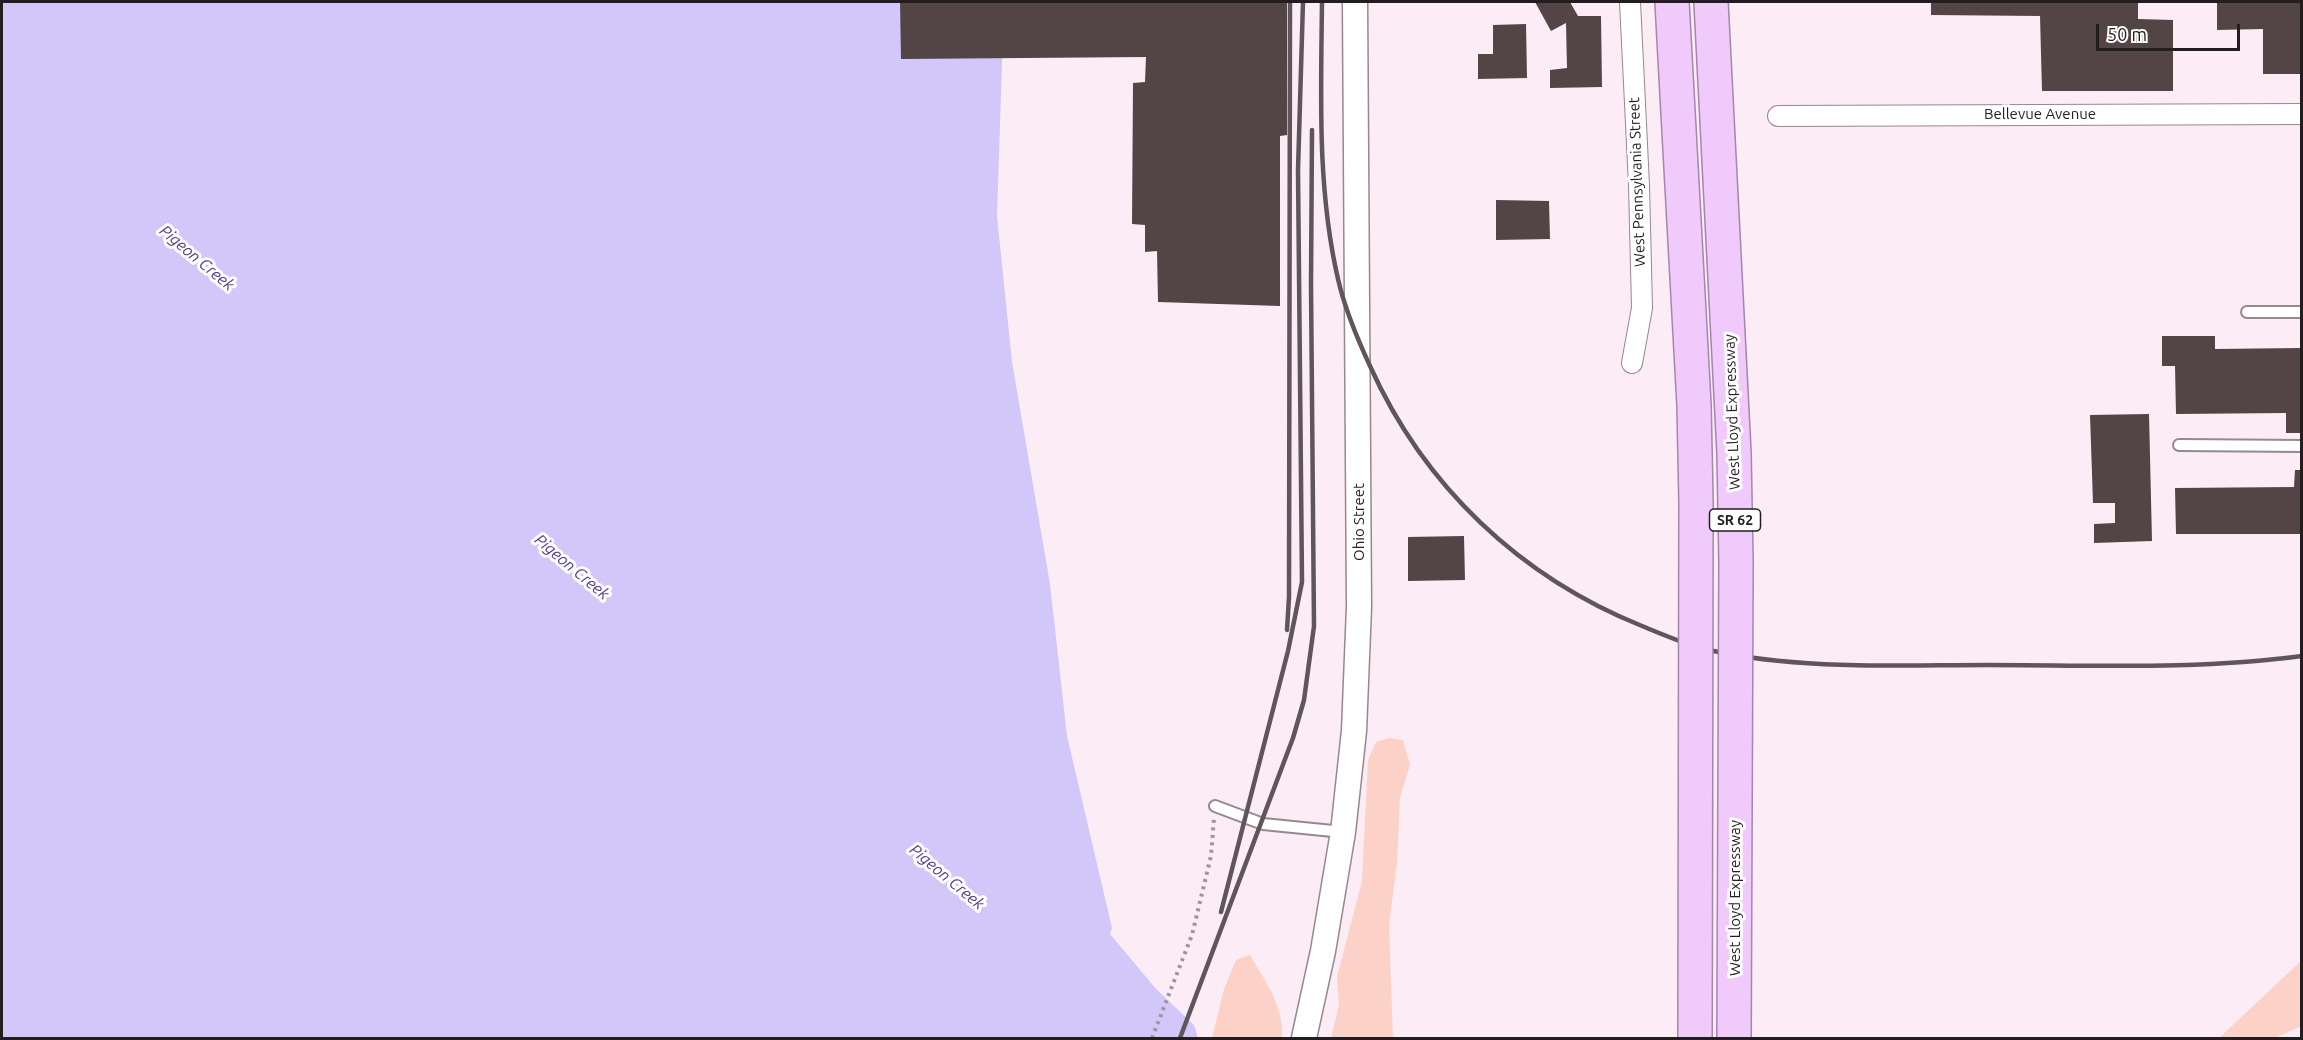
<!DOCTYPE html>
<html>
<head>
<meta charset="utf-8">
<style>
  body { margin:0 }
  #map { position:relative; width:2303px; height:1040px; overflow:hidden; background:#fcecf5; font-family:Ubuntu,sans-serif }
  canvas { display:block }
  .frame { position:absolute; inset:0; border:3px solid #231d20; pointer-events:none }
  .scale { position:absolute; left:2096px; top:24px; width:144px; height:27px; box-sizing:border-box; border:3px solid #231d20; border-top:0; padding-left:8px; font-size:18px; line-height:21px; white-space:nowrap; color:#231d20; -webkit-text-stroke:4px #fefefe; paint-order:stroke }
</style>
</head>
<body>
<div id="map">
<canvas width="2303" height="1040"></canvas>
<div class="frame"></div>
<div class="scale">50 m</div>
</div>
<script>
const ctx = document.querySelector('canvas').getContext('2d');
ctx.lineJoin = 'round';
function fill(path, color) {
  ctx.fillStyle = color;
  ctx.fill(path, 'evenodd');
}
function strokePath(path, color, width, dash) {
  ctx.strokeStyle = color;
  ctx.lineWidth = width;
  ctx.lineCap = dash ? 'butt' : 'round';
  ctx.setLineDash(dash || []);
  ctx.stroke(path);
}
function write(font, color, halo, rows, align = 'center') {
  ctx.font = font + ' Ubuntu,sans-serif';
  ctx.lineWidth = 6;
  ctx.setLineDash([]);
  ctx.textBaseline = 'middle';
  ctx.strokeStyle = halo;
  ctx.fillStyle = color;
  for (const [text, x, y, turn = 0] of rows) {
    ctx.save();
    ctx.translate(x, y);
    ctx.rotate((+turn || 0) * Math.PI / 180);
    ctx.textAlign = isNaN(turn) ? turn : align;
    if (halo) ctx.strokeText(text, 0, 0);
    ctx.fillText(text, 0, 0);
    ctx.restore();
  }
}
fill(new Path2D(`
  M1389 738 1403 740 1410 765 1400 797 1397 863 1389 925 1393 1038H1331L1339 1005 1337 977 1362 881 1368 760 1376 742Z
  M1250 955C1266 983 1284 1006 1282 1038H1212L1224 989 1236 960Z
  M2301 961V1026L2275 1038H2219Z`), '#fcd1c7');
fill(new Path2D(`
  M2 2H1004L997 216 1012 362 1050 584 1067 736 1112 928 1110 934 1156 989 1194 1025 1198 1038H2Z`), '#d1c7f9');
fill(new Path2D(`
  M900 2H1287V135L1280 136V306L1158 302 1157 251 1145 252V225L1132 224 1133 83 1145 82 1146 57 901 59Z
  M1535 2H1570L1578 16H1601L1602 87 1550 88V70L1567 68 1566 23 1551 31Z
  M1931 2H2138V19L2173 20V91H2042L2040 16 1931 15Z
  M2217 2H2302V74H2263V29L2217 30Z
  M1526 24 1527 78 1478 79V54H1493V25Z
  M1496 200 1549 201 1550 239 1496 240Z
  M2162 336H2215V349L2302 348V433H2286V413L2176 414 2175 366H2162Z
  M2149 414 2152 541 2094 543V524L2115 523V503H2093L2090 415Z
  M2295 470H2302V534H2176L2175 488 2294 487Z
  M1464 536 1465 580 1408 581V537Z`), '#534446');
const service = new Path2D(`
  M2247 312H2302
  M2179 445 2302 446
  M1215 806 1263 824 1343 832`);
const minor = new Path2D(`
  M1630 2 1639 185 1642 308 1632 363
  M1778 116 2302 114`);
const tertiary = new Path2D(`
  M1304 1038 1323 951 1343 832 1354 731 1359 607 1355 2`);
strokePath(service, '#96888f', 14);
strokePath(minor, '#96888f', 22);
strokePath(tertiary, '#96888f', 27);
strokePath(new Path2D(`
  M1152 1038 1192 935 1211 856 1214 818`), '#9f949a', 4, [3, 4.5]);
strokePath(service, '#fff', 10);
strokePath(minor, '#fff', 20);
strokePath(tertiary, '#fff', 24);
strokePath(new Path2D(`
  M1322 2C1321 95 1317 188 1338 279 1345 310 1357 338 1370 366 1424 486 1520 577 1642 626 1664 635 1686 645 1709 650 1799 670 1896 665 1987 665 2091 665 2198 670 2302 656
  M1287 630 1289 597 1290 2
  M1221 912 1288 651 1302 582 1298 170 1303 2
  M1180 1038 1293 738 1304 700 1314 626 1311 285 1312 130`), '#5f565a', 4.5);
const trunkBridge = new Path2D(`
  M1672 2 1694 405 1696 502 1695 1038
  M1711 2 1734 453 1736 562 1734 1038`);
strokePath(trunkBridge, '#a685ae', 36, []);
strokePath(trunkBridge, '#f0cafb', 33);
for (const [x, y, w] of [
  [1735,520,51]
]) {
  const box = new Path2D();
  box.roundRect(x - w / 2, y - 11, w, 22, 4.5);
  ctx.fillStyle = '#fefefe';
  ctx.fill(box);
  strokePath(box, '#231d20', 1.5);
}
write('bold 14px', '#231d20', null, [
  ["SR 62",1735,520]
]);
write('15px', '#231d20', '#fefefe', [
  ["Bellevue Avenue",2040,114],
  ["West Pennsylvania Street",1637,182,-92],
  ["West Lloyd Expressway",1732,412,-92],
  ["Ohio Street",1359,522,-90],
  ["West Lloyd Expressway",1735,898,-90]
]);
write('italic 16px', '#554189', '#fefefe', [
  ["Pigeon Creek",197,258,40],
  ["Pigeon Creek",572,567,40],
  ["Pigeon Creek",947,877,40]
]);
</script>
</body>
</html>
